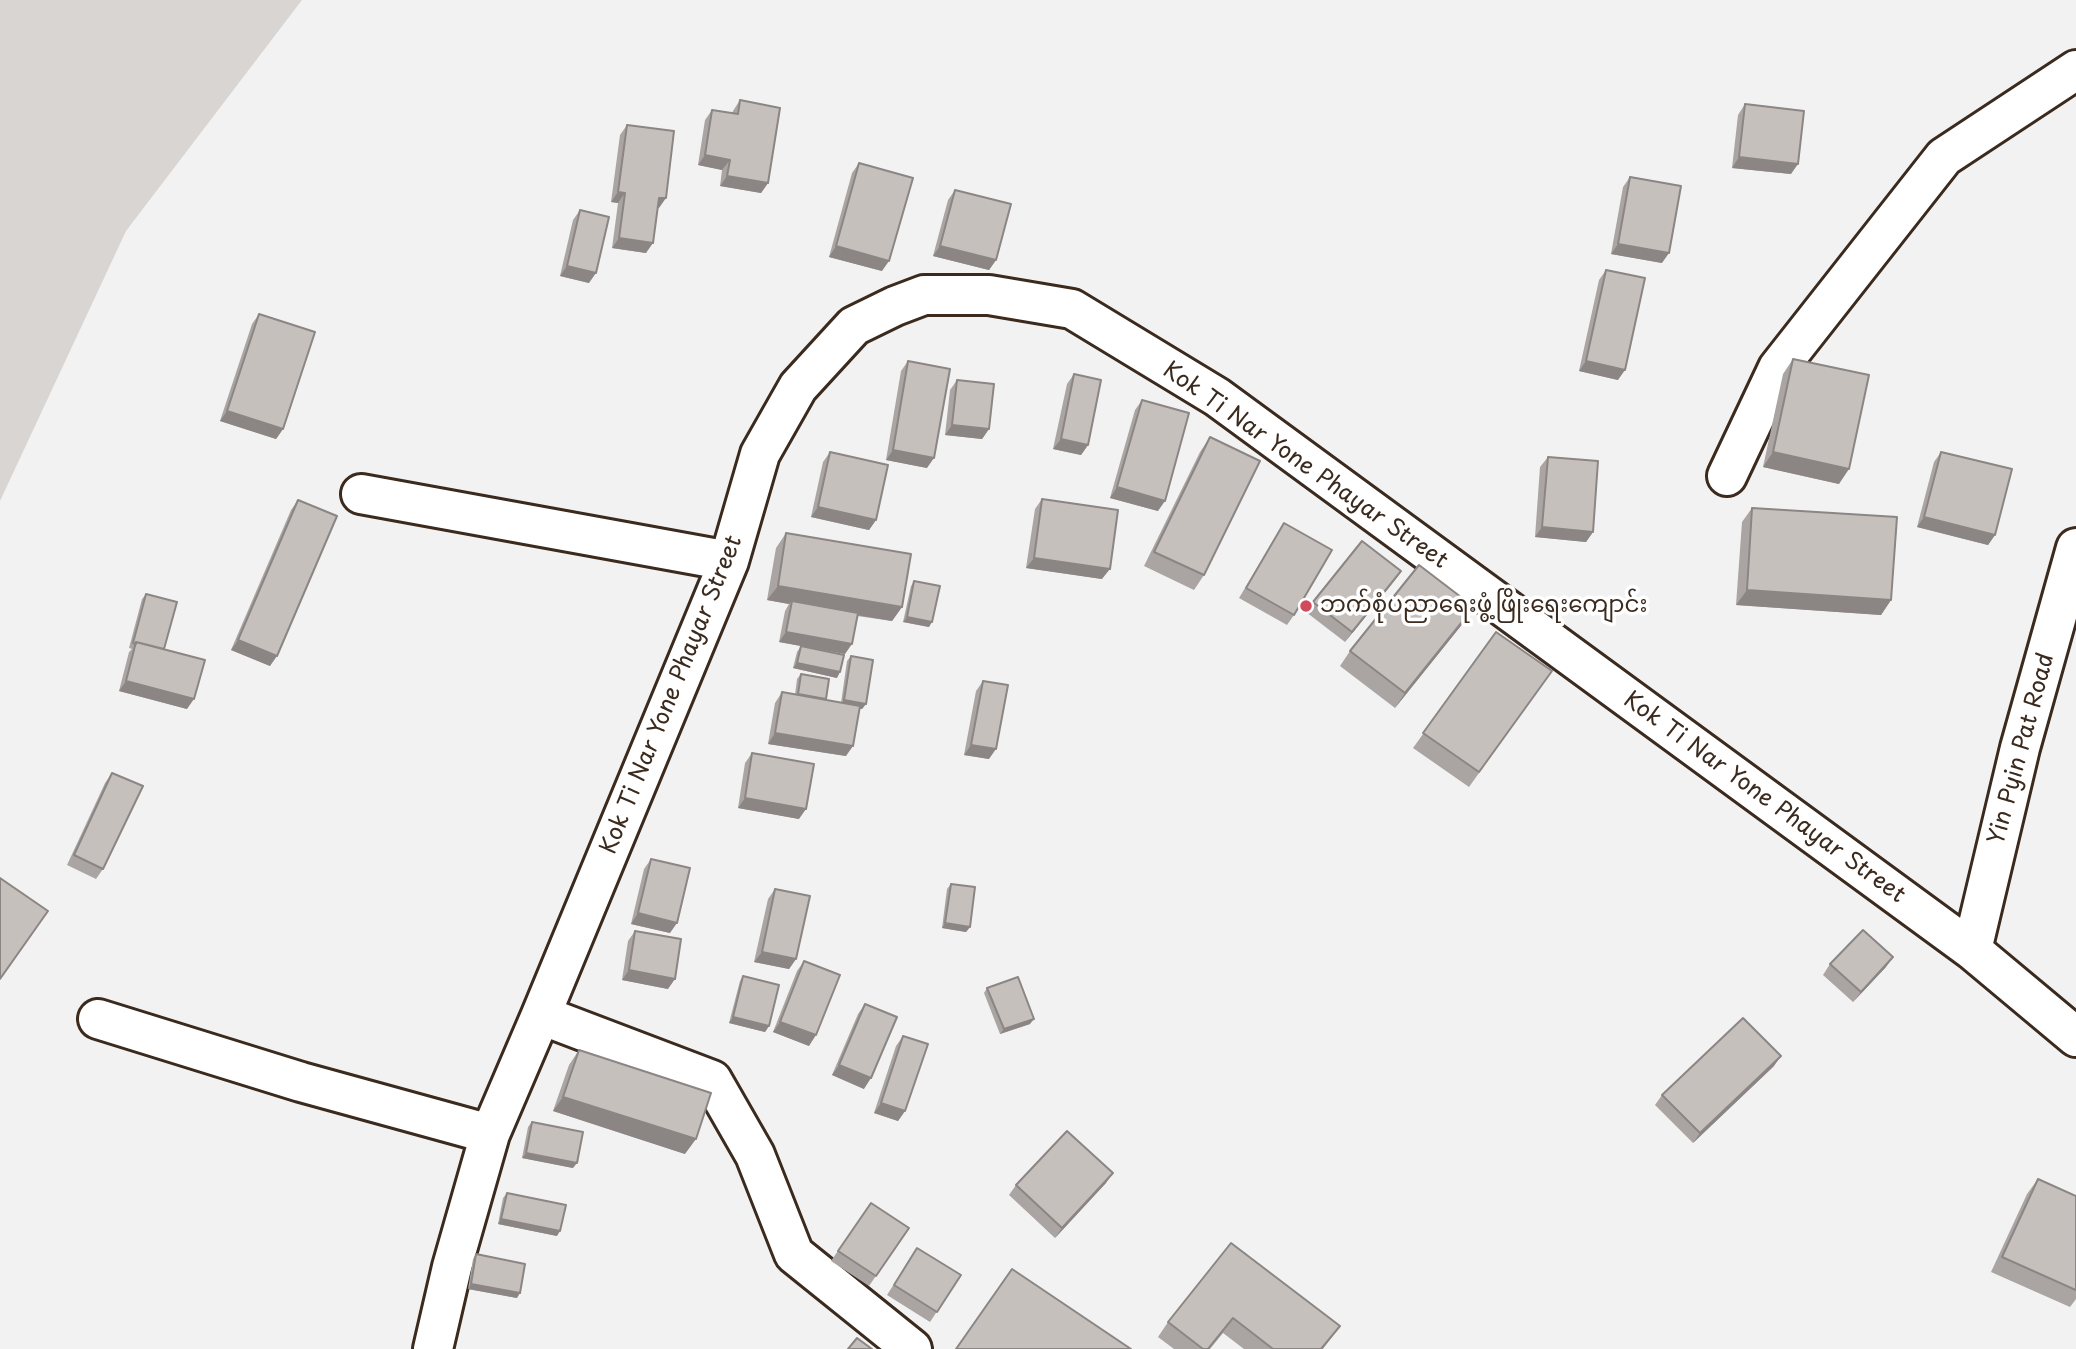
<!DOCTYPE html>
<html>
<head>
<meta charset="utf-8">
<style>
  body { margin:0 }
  canvas { display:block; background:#f3f2f2 }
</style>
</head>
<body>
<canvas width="2076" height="1349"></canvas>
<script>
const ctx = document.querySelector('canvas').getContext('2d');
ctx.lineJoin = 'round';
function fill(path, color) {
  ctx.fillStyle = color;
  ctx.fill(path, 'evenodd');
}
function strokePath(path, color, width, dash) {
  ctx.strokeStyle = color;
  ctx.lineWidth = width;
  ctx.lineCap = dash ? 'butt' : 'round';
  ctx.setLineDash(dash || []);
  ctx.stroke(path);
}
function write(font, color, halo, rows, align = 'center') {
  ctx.font = font + ' "Playpen Sans","Noto Sans Myanmar",sans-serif';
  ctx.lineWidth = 7;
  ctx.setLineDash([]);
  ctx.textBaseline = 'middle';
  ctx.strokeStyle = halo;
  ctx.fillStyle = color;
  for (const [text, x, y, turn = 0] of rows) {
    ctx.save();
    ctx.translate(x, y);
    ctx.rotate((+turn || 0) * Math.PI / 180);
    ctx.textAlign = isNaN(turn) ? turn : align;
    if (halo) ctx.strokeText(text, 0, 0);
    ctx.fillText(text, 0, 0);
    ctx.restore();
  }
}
fill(new Path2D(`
  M0 0H302L126 231 0 501Z`), '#d8d5d2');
const minor = new Path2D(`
  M1727 476 1778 368 1944 157 2076 70
  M361 494 729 561
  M1972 950 2020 748 2076 548
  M541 1015 712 1080 755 1155 794 1254 912 1349
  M98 1019 301 1082 490 1134
  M433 1349 452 1267 490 1134 541 1015 729 561 760 454 798 387 854 326 895 306 924 295H989L1072 309 1217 397 1972 950 2076 1037`);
strokePath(minor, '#3b2a1e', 44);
strokePath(minor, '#fff', 38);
fill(new Path2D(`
  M740 100 768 183 761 193 720 186 722 170 698 165 705 120 712 110 732 113 733 111Z
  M1745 104 1791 174 1732 168 1738 115Z
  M627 125 659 208H658L646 253 612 248 618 203 611 202 620 135Z
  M859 163 882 271 829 257 852 173Z
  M1630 177 1662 263 1611 254 1623 187Z
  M955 190 996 260 989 270 933 256 948 200Z
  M580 210 589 283 560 276 573 220Z
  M1606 270 1618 380 1579 371 1599 280Z
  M259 314 283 429 276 439 220 421 252 324Z
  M1793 359 1839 484 1763 467 1783 374Z
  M908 361 927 468 886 460 901 371Z
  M1074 374 1088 445 1081 455 1053 449 1067 384Z
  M957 380 989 429 982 439 945 435 950 390Z
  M1142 400 1158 511 1110 498 1135 410Z
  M1210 437 1204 575 1194 590 1144 566 1200 452Z
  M830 452 876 520 869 530 811 517 823 462Z
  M1941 452 1995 535 1988 545 1917 527 1934 462Z
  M1548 457 1593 532 1586 542 1535 537 1540 467Z
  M1042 499 1102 579 1026 568 1035 509Z
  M298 500 270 666 231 650 291 510Z
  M1752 508 1891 600 1881 615 1736 605 1742 522Z
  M1284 523 1294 615 1287 625 1239 598Z
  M786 533 902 607 892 621 857 616 845 654 779 642 785 611 789 604 767 600 776 548Z
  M914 581 929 627 903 622 911 586Z
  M1394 581 1345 642 1306 612 1313 602Z
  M146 594 164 649 187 709 119 691 129 652 132 649 129 648 142 599Z
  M1474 607 1464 622 1395 708 1340 666 1350 651Z
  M1496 632 1552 671 1469 787 1413 748Z
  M801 646 837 678 793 668 797 652Z
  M851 656 866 704 862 709 859 708 846 756 768 744 775 703 782 692 795 695 797 679 801 674 826 699 825 700 841 703 847 661Z
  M983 681 989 759 964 755 976 691Z
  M752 753 799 819 738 808 745 763Z
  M112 773 103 869 96 879 67 865 105 783Z
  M651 859 670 933 631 924 644 869Z
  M951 884 970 927 966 932 942 928 947 889Z
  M775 889 796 959 789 969 754 962 768 899Z
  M635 931 668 989 622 980 628 941Z
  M804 961 809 1046 773 1032 797 971Z
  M1830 964 1886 967 1853 1002 1823 975Z
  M743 976 769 1026 765 1032 729 1023 740 981Z
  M987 988 1030 1024 1000 1034 984 993Z
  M865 1004 864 1089 832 1075 858 1014Z
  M903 1036 905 1111 898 1121 874 1113 896 1046Z
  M579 1050 685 1154 553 1111 569 1065Z
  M1774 1066 1693 1143 1655 1105 1662 1095Z
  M532 1122 573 1168 522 1158 528 1127Z
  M2038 1179 2076 1196V1299L2070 1307 1991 1272 2027 1194Z
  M1106 1183 1055 1238 1009 1195 1016 1185Z
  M507 1193 557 1236 498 1224 503 1198Z
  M871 1203 909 1228 869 1286 831 1261Z
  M1231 1243 1340 1326 1323 1349H1244L1223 1333 1210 1349H1174L1158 1337 1168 1322Z
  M917 1248 961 1275 930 1322 887 1295Z
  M476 1254 517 1298 468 1289 473 1259Z`), '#aaa5a3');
fill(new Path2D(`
  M705 155 730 160 722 170 698 165Z
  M1739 157 1798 164 1791 174 1732 168Z
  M727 176 768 183 761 193 720 186Z
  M618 192 625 193 618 203 611 202Z
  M659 198H666L659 208H652Z
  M619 238 653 243 646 253 612 248Z
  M1618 244 1669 253 1662 263 1611 254Z
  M836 246 889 261 882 271 829 257Z
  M940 246 996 260 989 270 933 256Z
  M567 266 596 273 589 283 560 276Z
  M1586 361 1625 370 1618 380 1579 371Z
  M227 411 283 429 276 439 220 421Z
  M952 425 989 429 982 439 945 435Z
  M1061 439 1088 445 1081 455 1053 449Z
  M893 450 934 458 927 468 886 460Z
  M1773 452 1849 469 1839 484 1763 467Z
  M1117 487 1165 501 1158 511 1110 498Z
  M818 507 876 520 869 530 811 517Z
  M1924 517 1995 535 1988 545 1917 527Z
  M1542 527 1593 532 1586 542 1535 537Z
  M1034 558 1110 569 1102 579 1026 568Z
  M1401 571 1394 581 1345 642 1352 632Z
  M778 586 902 607 892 621 791 604 792 601 789 604 767 600Z
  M1747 590 1891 600 1881 615 1736 605Z
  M1474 607 1464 622 1395 708 1405 693Z
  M907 617 932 622 929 627 903 622Z
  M786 632 852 644 845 654 779 642Z
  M238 640 277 656 270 666 231 650Z
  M797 663 840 672 837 678 793 668Z
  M126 681 194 699 187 709 119 691Z
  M844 700 866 704 862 709 840 705Z
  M775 733 853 746 846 756 768 744Z
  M971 745 996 749 989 759 964 755Z
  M745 798 806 809 799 819 738 808Z
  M638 913 677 923 670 933 631 924Z
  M945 923 970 927 966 932 942 928Z
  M762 952 796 959 789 969 754 962Z
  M1893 957 1886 967 1853 1002 1861 992Z
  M629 970 675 979 668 989 622 980Z
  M733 1017 769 1026 765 1032 729 1023Z
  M1034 1019 1030 1024 1000 1034 1004 1029Z
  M780 1022 816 1035 809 1046 773 1032Z
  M1781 1056 1774 1066 1693 1143 1700 1133Z
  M839 1065 871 1078 864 1089 832 1075Z
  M563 1097 696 1139 685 1154 553 1111Z
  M881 1103 905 1111 898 1121 874 1113Z
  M526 1153 577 1163 573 1168 522 1158Z
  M1113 1173 1106 1183 1055 1238 1062 1228Z
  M501 1219 560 1231 557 1236 498 1224Z
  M471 1284 520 1293 517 1298 468 1289Z`), '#8b8684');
const building = new Path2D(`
  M740 100 780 108 768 183 727 176 730 160 705 155 712 110 738 114Z
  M1745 104 1804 111 1798 164 1739 157Z
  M627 125 674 131 666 198H659L653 243 619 238 625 193 618 192Z
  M859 163 913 178 889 261 836 246Z
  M1630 177 1681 186 1669 253 1618 244Z
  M955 190 1011 204 996 260 940 246Z
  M580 210 609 217 596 273 567 266Z
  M1606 270 1645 278 1625 370 1586 361Z
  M259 314 315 332 283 429 227 411Z
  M1793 359 1869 375 1849 469 1773 452Z
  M908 361 950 369 934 458 893 450Z
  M1074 374 1101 380 1088 445 1061 439Z
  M957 380 994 384 989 429 952 425Z
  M1142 400 1189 413 1165 501 1117 487Z
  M1210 437 1260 461 1204 575 1154 552Z
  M830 452 888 465 876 520 818 507Z
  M1941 452 2012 469 1995 535 1924 517Z
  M1548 457 1598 461 1593 532 1542 527Z
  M1042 499 1118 510 1110 569 1034 558Z
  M298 500 337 516 277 656 238 640Z
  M1752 508 1897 517 1891 600 1747 590Z
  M1284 523 1332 550 1294 615 1246 588Z
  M786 533 911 554 902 607 778 586Z
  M1362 541 1401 571 1352 632 1313 602Z
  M1419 565 1474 607 1405 693 1350 651Z
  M914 581 940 586 932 622 907 617Z
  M146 594 177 602 164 649 136 642V644L133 643Z
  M792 601 858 613 852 644 786 632Z
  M1496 632 1552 671 1479 772 1423 733Z
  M136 642 205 660 194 699 126 681Z
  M801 646 844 655 840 672 797 663Z
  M851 656 873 660 866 704 844 700Z
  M801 674 829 679 826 699 798 694Z
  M983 681 1008 685 996 749 971 745Z
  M782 692 860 706 853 746 775 733Z
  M752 753 814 764 806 809 745 798Z
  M112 773 143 786 103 869 74 855Z
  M651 859 690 868 677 923 638 913Z
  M0 878 48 911 0 979Z
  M951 884 975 887 970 927 945 923Z
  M775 889 810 896 796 959 762 952Z
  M1863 930 1893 957 1861 992 1830 964Z
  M635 931 681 939 675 979 629 970Z
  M804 961 840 975 816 1035 780 1022Z
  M743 976 779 985 769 1026 733 1017Z
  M1018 977 1034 1019 1004 1029 987 988Z
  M865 1004 897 1017 871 1078 839 1065Z
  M1743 1018 1781 1056 1700 1133 1662 1095Z
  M903 1036 928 1044 905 1111 881 1103Z
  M579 1050 711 1093 696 1139 563 1097Z
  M532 1122 583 1132 577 1163 526 1153Z
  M1067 1131 1113 1173 1062 1228 1016 1185Z
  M2038 1179 2076 1196V1290L2002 1257Z
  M507 1193 566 1205 560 1231 501 1219Z
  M871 1203 909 1228 876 1276 838 1251Z
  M1231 1243 1340 1326 1321 1349H1273L1233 1318 1208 1349H1203L1168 1322Z
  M917 1248 961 1275 937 1312 894 1285Z
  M476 1254 525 1264 520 1293 471 1284Z
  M1012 1269 1131 1349H956Z
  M857 1338 872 1349H848Z`);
fill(building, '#c6c0bd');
strokePath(building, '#8b8684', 2);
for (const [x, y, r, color] of [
  [1306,606,7,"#d1495b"]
]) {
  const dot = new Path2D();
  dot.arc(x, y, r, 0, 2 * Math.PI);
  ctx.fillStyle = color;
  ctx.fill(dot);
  strokePath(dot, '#fff', 2.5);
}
write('23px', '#3b2a1e', '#fff', [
  ["Kok Ti Nar Yone Phayar Street",1305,466,35],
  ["Kok Ti Nar Yone Phayar Street",672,695,-68],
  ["Yin Pyin Pat Road",2022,749,-75],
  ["Kok Ti Nar Yone Phayar Street",1764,798,36]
]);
write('23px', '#3b2a1e', '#fff', [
  ["ဘက်စုံပညာရေးဖွံ့ဖြိုးရေးကျောင်း",1320,606]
], 'left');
</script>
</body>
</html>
